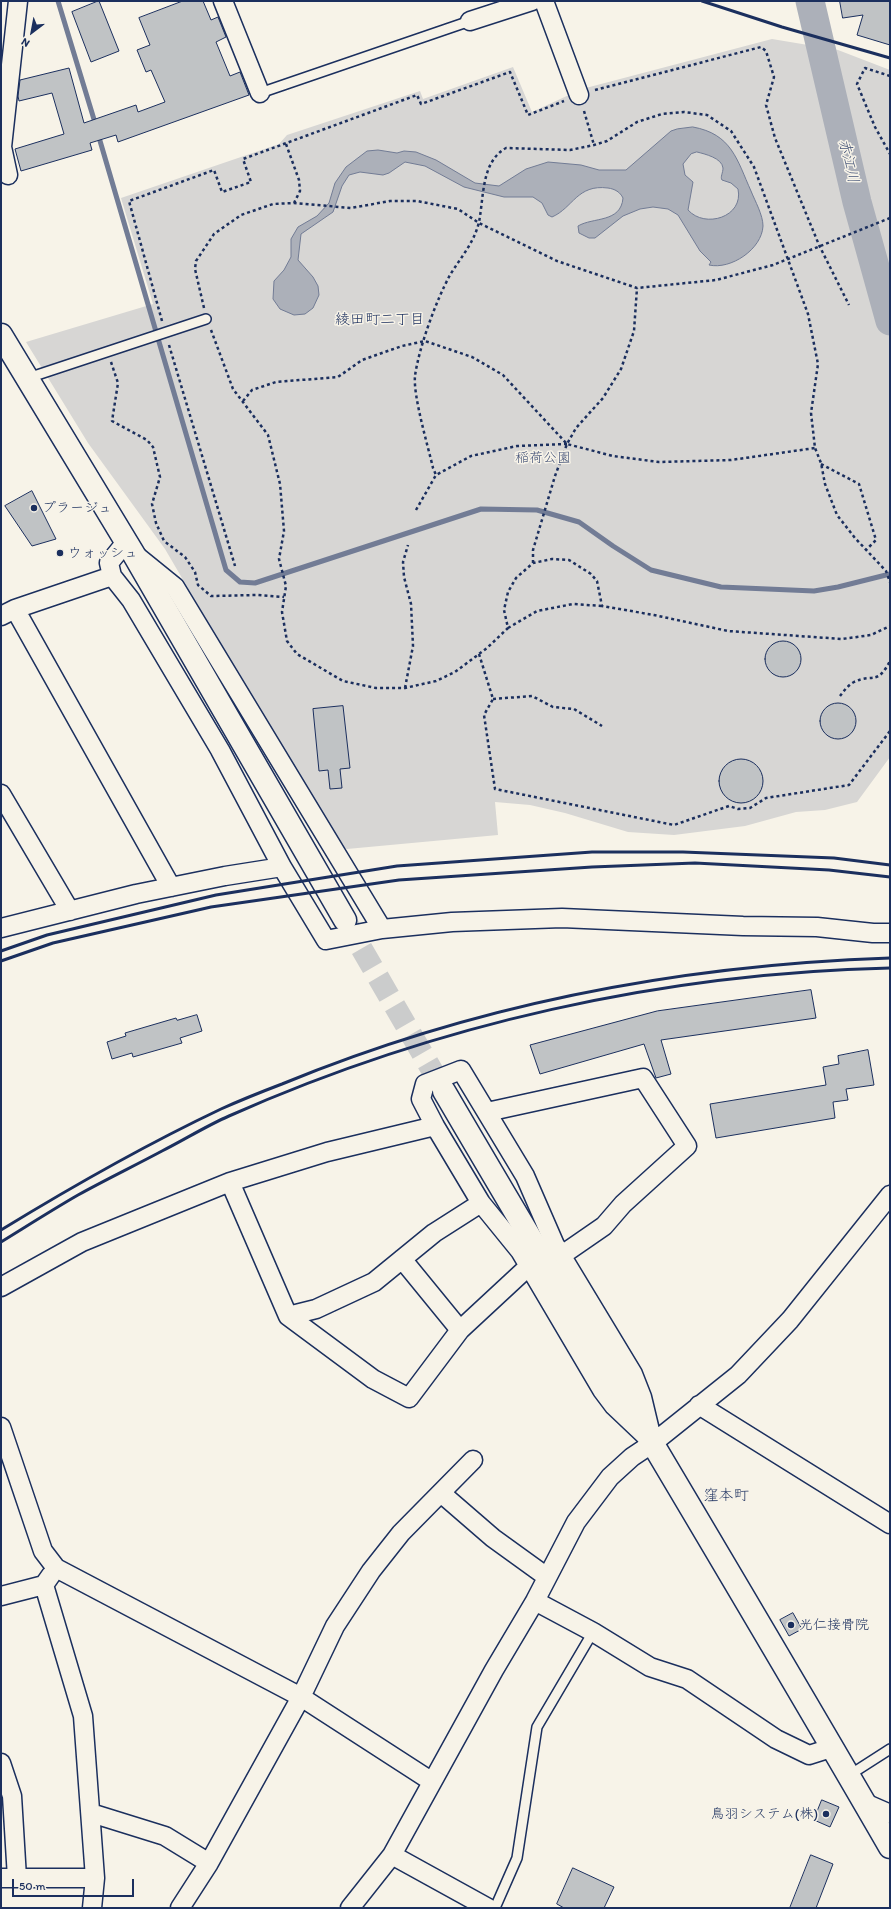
<!DOCTYPE html>
<html>
<head>
<meta charset="utf-8">
<style>
  body { margin:0 }
  #map { position:relative; width:891px; height:1909px; overflow:hidden; background:#f7f3e8; font-family:Itim,sans-serif }
  canvas { display:block }
  .frame { position:absolute; inset:0; border:2px solid #1b2f5e; pointer-events:none }
  .north { position:absolute; left:12px; top:12px; width:40px; height:40px; -webkit-text-stroke:3px #f7f3e8; paint-order:stroke; rotate:212deg; font-size:11px; font-weight:700; line-height:16px; text-align:center; color:#1b2f5e }
  .north::after { content:''; display:block; margin:auto; width:14px; height:18px; background:#1b2f5e; clip-path:polygon(50% 0,100% 100%,50% 72%,0 100%) }
  .scale { position:absolute; left:12px; top:1879px; width:122px; height:18px; box-sizing:border-box; border:2px solid #1b2f5e; border-top:0; padding-left:5px; font-size:12px; line-height:14px; white-space:nowrap; color:#1b2f5e; -webkit-text-stroke:3px #f7f3e8; paint-order:stroke }
</style>
</head>
<body>
<div id="map">
<canvas width="891" height="1909"></canvas>
<div class="frame"></div>
<div class="north">N</div>
<div class="scale">50 m</div>
</div>
<script>
const ctx = document.querySelector('canvas').getContext('2d');
ctx.lineJoin = 'round';
function fill(path, color) {
  ctx.fillStyle = color;
  ctx.fill(path, 'evenodd');
}
function strokePath(path, color, width, dash) {
  ctx.strokeStyle = color;
  ctx.lineWidth = width;
  ctx.lineCap = dash ? 'butt' : 'round';
  ctx.setLineDash(dash || []);
  ctx.stroke(path);
}
function write(font, color, halo, rows, align = 'center') {
  ctx.font = font + ' Itim,"Klee One",sans-serif';
  ctx.lineWidth = 3;
  ctx.setLineDash([]);
  ctx.textBaseline = 'middle';
  ctx.strokeStyle = halo;
  ctx.fillStyle = color;
  for (const [text, x, y, turn = 0] of rows) {
    ctx.save();
    ctx.translate(x, y);
    ctx.rotate((+turn || 0) * Math.PI / 180);
    ctx.textAlign = isNaN(turn) ? turn : align;
    if (halo) ctx.strokeText(text, 0, 0);
    ctx.fillText(text, 0, 0);
    ctx.restore();
  }
}
fill(new Path2D(`
  M772 39 838 50 890 70V757L857 802 825 810 796 812 745 826 674 835 628 832 565 813 530 805 495 802 498 835 347 849 339 846 165 549 88 443 26 342 153 304 121 198 279 144 287 135 420 91 423 99 513 67 532 112 582 89Z`), '#d7d6d4');
const water = new Path2D(`
  M693 127C732 134 737 160 751 191 755 201 763 215 763 226 762 249 731 270 709 265L711 262 700 251 678 215 668 209 653 207 640 209 623 216 595 238H589L579 233 578 226C593 217 621 223 623 198 620 192 615 189 608 188 577 184 573 208 552 217L548 215 542 203 533 197H504L464 187 425 166 405 162 389 173 383 175 360 172 349 175 342 186 333 212 301 234 298 260 313 277 318 286 319 295 313 308 305 314 294 315 280 309 273 299 274 281 284 270 291 257V239L298 227 317 216 329 203 335 183 346 167 367 151 378 150 397 153 404 151 416 152 436 160 475 183 499 186 526 169 548 162 581 165 599 170H626L671 131 677 129ZM697 152C705 154 722 158 723 168 723 173 720 177 722 180L731 183 738 189C744 217 705 229 688 210L693 182 685 175 683 164 691 154Z`);
fill(water, '#acb0b9');
strokePath(water, '#727c95', 1);
strokePath(new Path2D(`
  M58 1 96 126
  M98 134 226 570 240 582 255 583 481 509 537 510 579 522 613 546 651 570 721 587 814 591 838 587 890 574`), '#727c95', 5);
strokePath(new Path2D(`
  M810 1 857 202 890 321`), '#acb0b9', 29);
const building = new Path2D(`
  M99 1 119 51 91 62 72 12Z
  M183 1H203L211 20 218 17 226 37 216 42 230 76 240 72 249 95 118 142 116 135 90 143 92 150 21 171 15 149 64 134 52 93 19 101 18 96 20 80 69 68 84 123 136 105 138 112 165 102 151 70 146 72 137 50 150 45 139 18Z
  M840 1H890V45L857 35 863 15 843 18Z
  M32 491 56 539 32 546 5 506Z
  M765 659a18 18 0 1 1 36 0a18 18 0 1 1-36 0Z
  M820 721a18 18 0 1 1 36 0a18 18 0 1 1-36 0Z
  M343 706 350 768 340 769 342 788 330 789 328 770 319 771 313 709Z
  M719 781a22 22 0 1 1 44 0a22 22 0 1 1-44 0Z
  M811 990 816 1018 661 1040 671 1074 656 1078 644 1044 540 1074 530 1045 657 1011Z
  M197 1015 202 1031 180 1038 182 1043 133 1057 132 1053 112 1059 107 1042 126 1036 125 1033 176 1018 177 1020Z
  M868 1050 874 1085 846 1089 848 1100 833 1102 835 1118 716 1138 710 1104 826 1085 823 1067 839 1064 838 1056Z
  M793 1613 802 1629 789 1636 780 1620Z
  M822 1800 839 1807 830 1827 814 1820Z
  M811 1855 833 1864 816 1908H790Z
  M573 1868 614 1887 604 1908H564L557 1904Z`);
fill(building, '#c0c3c5');
strokePath(building, '#1b2f5e', 1);
strokePath(new Path2D(`
  M345 920 444 1091`), '#cbcccc', 22, [22, 11]);
const lane = new Path2D(`
  M260 93 470 21
  M28 378 206 319
  M848 1776 890 1749
  M495 1908 517 1858 537 1727 593 1632`);
const street = new Path2D(`
  M223 1 260 93
  M544 1 579 95
  M470 21 532 1
  M8 175 2 147 18 1
  M126 542 109 563 112 576 131 600 220 750 282 867
  M138 557 175 587 382 929
  M15 609 171 887
  M1 616 15 609 112 576
  M1 794 70 911
  M1 928 136 894 225 876 282 867 326 940 382 929 452 922 562 918 743 926 817 927 873 933H890
  M461 1070 525 1176 555 1245 633 1374 642 1397 653 1443 614 1406 602 1390 520 1251 481 1203 435 1126 421 1099 425 1084Z
  M487 1112 643 1078 687 1146 623 1204 604 1226 562 1255
  M230 1182 288 1316 373 1379 409 1398 460 1330 529 1266
  M402 1259 460 1330
  M1 1287 82 1242 230 1182 327 1152 435 1126
  M288 1316 316 1309 374 1282 434 1233 481 1203
  M699 1405 890 1524
  M1 1427 43 1551 56 1568 301 1697 431 1781
  M441 1493 493 1538 547 1577
  M1 1596 44 1585 51 1575
  M535 1601 593 1632 650 1667 687 1679 776 1739 809 1755 831 1748
  M1 1763 12 1796 17 1878
  M865 1803 890 1814
  M91 1813 165 1836 209 1863
  M392 1855 488 1908
  M1 1878H95L83 1716 44 1585
  M92 1908 95 1878
  M180 1908 209 1863 301 1697 335 1626 371 1571 401 1533 473 1460
  M350 1908 392 1855 494 1670 535 1601 576 1522 610 1477 632 1457 653 1443 738 1375 790 1320 890 1195`);
const secondary = new Path2D(`
  M1 335 133 553 345 920
  M444 1091C592 1344 744 1594 890 1847`);
strokePath(lane, '#1b2f5e', 12);
strokePath(street, '#1b2f5e', 21);
strokePath(secondary, '#1b2f5e', 25);
strokePath(new Path2D(`
  M890 76 865 68 857 84 875 127 890 154
  M595 90 761 47 766 51 774 77 766 105 775 138 819 245 849 305
  M584 111 594 145
  M286 144 299 180 300 191 294 203
  M204 308 195 269 196 261 214 234 241 215 273 204 294 203 351 208 390 201H417L458 209 479 223 557 261 637 288 716 280 773 265 890 218
  M162 321 129 201 214 170 222 192 251 182 243 159 417 95 421 104 510 72 528 115 564 101
  M211 330 233 389 268 435 280 484 284 531 279 559 286 586 282 612 287 641 297 654 343 681 376 688H405L436 681 455 672 487 648 508 628 504 610 508 592 516 578 533 563 552 559 569 560 591 574 597 581 602 606 654 615 728 631 842 639 871 635 890 626
  M169 345 235 566
  M111 362 118 383 112 421 147 440 153 447 160 477 152 504 156 523 164 541 185 557 195 572 198 585 211 596 258 595 284 597
  M243 401 252 390 276 382 338 377 362 360 402 346 425 341 472 357 503 375 567 444 613 456 659 462 731 460 815 448
  M567 444 517 446 471 456 436 475 433 468C428 446 413 396 415 376 419 347 436 301 450 275 461 257 474 243 479 222 484 197 481 162 506 148L570 150 594 145 607 141 637 122 662 114 684 112 707 115 731 131 754 167 808 314 818 364 811 413 815 448 821 463 825 484 837 515 855 538 886 571 890 582
  M821 464 859 484 876 540 866 550
  M416 510 436 475
  M533 563V550L555 476 567 444 576 428 603 398 621 369 634 331 637 288
  M508 628 537 611 573 604 602 606
  M479 654 493 699 484 715 495 789 674 825 729 806 738 809 750 808 766 798 849 785 890 731
  M405 688 413 646 411 604 404 577 403 562 408 545
  M840 696C844 691 848 685 854 682 873 673 877 686 890 661
  M493 699 532 696 553 707 574 709 602 726`), '#1b2f5e', 2.5, [3, 3]);
strokePath(lane, '#f7f3e8', 9);
strokePath(street, '#f7f3e8', 18);
strokePath(secondary, '#f7f3e8', 22);
strokePath(new Path2D(`
  M702 1 782 27 890 58
  M1 951 47 935 216 895 397 866 592 852H683L834 858 890 865
  M1 961 53 943 211 907 399 880 592 867 695 863 829 870 890 877
  M1 1230C73 1186 145 1145 221 1109 241 1100 261 1092 282 1084 476 1004 681 965 890 958
  M1 1242C27 1226 52 1210 78 1195 105 1180 134 1166 162 1151 184 1140 206 1126 229 1116 436 1024 663 973 890 968`), '#1b2f5e', 3);
for (const [x, y, r, color] of [
  [34,508,4,"#1b2f5e"],
  [60,553,4,"#1b2f5e"],
  [791,1625,4,"#1b2f5e"],
  [826,1814,4,"#1b2f5e"]
]) {
  const dot = new Path2D();
  dot.arc(x, y, r, 0, 2 * Math.PI);
  ctx.fillStyle = color;
  ctx.fill(dot);
  strokePath(dot, '#f7f3e8', 1.5);
}
write('14px', '#415076', '#f7f3e8', [
  ["稲荷公園",543,458]
]);
write('14px', '#1b2f5e', '#f7f3e8', [
  ["プラージュ",42,508],
  ["ウォッシュ",68,553],
  ["光仁接骨院",799,1625],
  ["鳥羽システム(株)",818,1814,"right"]
], 'left');
write('italic 15px', '#465679', '#f7f3e8', [
  ["赤江川",848,161,77]
]);
write('15px', '#1b2f5e', '#f7f3e8', [
  ["綾田町二丁目",380,320],
  ["窪本町",726,1496]
]);
</script>
</body>
</html>
